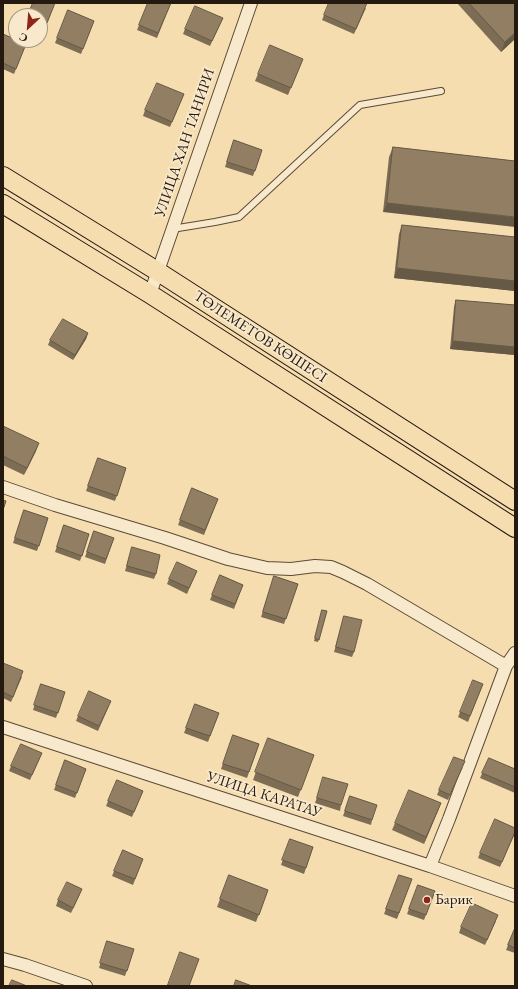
<!DOCTYPE html>
<html>
<head>
<meta charset="utf-8">
<style>
  body { margin:0 }
  #map { position:relative; width:518px; height:989px; overflow:hidden; background:#f6ddb0; font-family:"EB Garamond",serif }
  canvas { display:block }
  .frame { position:absolute; inset:0; border:4px solid #251a10; pointer-events:none }
  .north { position:absolute; left:8px; top:8px; width:40px; height:40px; box-sizing:border-box; background:#f9e9cc; border:1px solid #a49681; border-radius:50%; rotate:206deg; font-size:11px; font-weight:700; line-height:16px; text-align:center; color:#251a10 }
  .north::after { content:''; display:block; margin:auto; width:14px; height:18px; background:#8f2418; clip-path:polygon(50% 0,100% 100%,50% 72%,0 100%) }
</style>
</head>
<body>
<div id="map">
<canvas width="518" height="989"></canvas>
<div class="frame"></div>
<div class="north">С</div>
</div>
<script>
const ctx = document.querySelector('canvas').getContext('2d');
ctx.lineJoin = 'round';
function strokePath(path, color, width, dash) {
  ctx.strokeStyle = color;
  ctx.lineWidth = width;
  ctx.lineCap = dash ? 'butt' : 'round';
  ctx.setLineDash(dash || []);
  ctx.stroke(path);
}
function fill(path, color) {
  ctx.fillStyle = color;
  ctx.fill(path, 'evenodd');
}
function write(font, color, halo, rows, align = 'center') {
  ctx.font = font + ' "EB Garamond",serif';
  ctx.lineWidth = 3.5;
  ctx.setLineDash([]);
  ctx.textBaseline = 'middle';
  ctx.strokeStyle = halo;
  ctx.fillStyle = color;
  for (const [text, x, y, turn = 0] of rows) {
    ctx.save();
    ctx.translate(x, y);
    ctx.rotate((+turn || 0) * Math.PI / 180);
    ctx.textAlign = isNaN(turn) ? turn : align;
    if (halo) ctx.strokeText(text, 0, 0);
    ctx.fillText(text, 0, 0);
    ctx.restore();
  }
}
const lane = new Path2D(`
  M172 229 215 222 239 217 360 105 441 91`);
const street = new Path2D(`
  M150 294 251 3
  M3 487 55 505 165 538 228 559 267 568 291 569 315 566 331 567 343 572 367 584 506 666
  M3 727 430 866 515 896
  M430 866 449 819 506 666 515 653
  M3 959 25 965 86 986`);
const primary = new Path2D(`
  M3 176 157 271 515 501
  M3 204 150 294 515 528`);
strokePath(lane, '#594b38', 8);
strokePath(street, '#594b38', 14);
strokePath(primary, '#251a10', 20);
strokePath(lane, '#f9e9cc', 6);
strokePath(street, '#f9e9cc', 12);
strokePath(primary, '#f6ddb0', 18);
fill(new Path2D(`
  M33 3H55L45 28 40 26V16H27Z
  M148 3H171L157 38 137 30Z
  M457 3H515V39L501 52Z
  M366 8 354 34 322 20 324 15Z
  M68 10 94 21 81 54 55 43Z
  M223 18 210 46 183 34 185 29Z
  M3 34 26 44 14 74 3 69Z
  M303 59 288 95 255 81 258 74Z
  M184 94 170 127 143 116 145 110Z
  M234 140 262 150 253 176 225 167Z
  M393 147 515 161 383 212 389 157Z
  M402 225 515 237V291L394 278 399 234Z
  M456 300 515 305V355L450 349 454 307Z
  M88 333 86 339 73 360 48 345 50 340Z
  M3 426 36 451 24 475 3 465Z
  M98 458 126 468 115 501 86 491Z
  M192 488 218 499 204 535 178 525Z
  M24 510 48 518 37 551 13 543Z
  M64 525 89 534 80 561 55 552Z
  M94 531 114 538 105 564 85 557Z
  M132 547 156 574 154 579 125 571Z
  M197 571 187 594 167 584 169 579Z
  M220 575 243 585 234 609 210 600Z
  M274 576 298 584 284 624 261 617Z
  M322 610 327 611 318 642 314 641Z
  M344 616 354 652 352 657 334 652Z
  M3 664 22 677 11 702 3 698Z
  M41 684 65 692 56 718 33 710Z
  M483 684 468 722 458 717 460 712Z
  M195 704 219 713 208 742 184 733Z
  M109 706 98 731 76 721 78 716Z
  M233 735 259 744 247 778 221 769Z
  M268 738 314 755 298 797 253 780Z
  M42 753 30 780 9 771 11 766Z
  M489 758 515 769V793L480 778Z
  M65 760 86 769 75 798 54 790Z
  M463 767 448 800 437 795 439 790Z
  M117 780 143 791 132 817 106 806Z
  M322 782 341 805 340 811 315 803Z
  M350 796 372 820 371 825 343 816Z
  M441 803 424 844 392 830 395 823Z
  M515 833 500 867 478 858 480 853Z
  M290 839 313 847 304 874 281 865Z
  M123 850 143 859 133 885 112 876Z
  M229 875 268 890 256 922 217 907Z
  M399 875 412 879 397 919 384 914Z
  M418 885 435 891 424 920 407 914Z
  M82 889 71 913 56 906 58 900Z
  M496 921 485 945 459 933 461 927Z
  M515 928V953L506 950Z
  M107 941 134 949 125 976 99 968Z`), '#7e6d55');
fill(new Path2D(`
  M515 33V39L501 52 505 42Z
  M387 203 515 217V227L383 212Z
  M397 268 515 281V291L394 278Z
  M88 333 86 339 73 360 75 355Z
  M453 341 515 347V355L450 349Z
  M39 443 36 451 24 475 27 468Z
  M441 803 438 811 424 844 426 837Z
  M82 889 80 894 71 913 73 908Z`), '#665945');
const building = new Path2D(`
  M33 3H55L47 23 40 20V16H29L28 15Z
  M148 3H171L158 33 139 25Z
  M329 3H367L356 29 324 15Z
  M469 3H515V33L505 42Z
  M195 6 223 18 212 41 185 29Z
  M68 10 94 21 83 49 57 38Z
  M3 34 26 44 16 69 3 63Z
  M270 45 303 59 291 88 258 74Z
  M157 83 184 94 172 122 145 110Z
  M234 140 262 150 255 171 227 162Z
  M393 147 515 161V217L387 203Z
  M402 225 515 237V281L397 268Z
  M456 300 515 305V347L453 341Z
  M63 319 88 333 75 355 50 340Z
  M3 426 39 443 27 468 3 456Z
  M98 458 126 468 117 496 88 486Z
  M192 488 218 499 205 530 180 520Z
  M3 500 6 501 3 510Z
  M24 510 48 518 39 546 15 538Z
  M64 525 89 534 82 556 57 547Z
  M94 531 114 538 106 559 87 552Z
  M132 547 160 555 156 574 127 566Z
  M177 562 197 571 189 588 169 579Z
  M220 575 243 585 235 604 212 595Z
  M274 576 298 584 286 619 263 612Z
  M322 610 327 611 319 640 315 638Z
  M344 616 362 620 354 652 336 647Z
  M3 663 23 671 13 697 3 692Z
  M473 680 483 684 470 716 460 712Z
  M41 684 65 692 58 713 34 705Z
  M89 691 111 701 99 726 78 716Z
  M195 704 219 713 210 736 186 728Z
  M233 735 259 744 249 772 223 764Z
  M268 738 314 755 301 790 255 772Z
  M21 744 42 753 32 775 11 766Z
  M454 757 465 761 450 795 439 790Z
  M489 758 515 769V787L482 773Z
  M65 760 86 769 77 793 56 785Z
  M323 777 348 784 341 805 317 798Z
  M117 780 143 791 134 812 108 801Z
  M409 790 441 803 426 837 395 823Z
  M350 796 377 805 372 820 345 811Z
  M495 819 515 828V832L502 862 480 853Z
  M290 839 313 847 306 868 282 860Z
  M123 850 143 859 135 879 114 871Z
  M229 875 268 890 259 915 220 899Z
  M399 875 412 879 399 913 386 909Z
  M67 882 82 889 73 908 58 900Z
  M418 885 435 891 426 915 409 909Z
  M472 903 498 915 487 940 461 927Z
  M515 928V948L508 945Z
  M107 941 134 949 127 971 100 963Z
  M180 952 199 959 189 986H172L168 985Z
  M12 980 27 986H9Z
  M236 980 252 986H234Z`);
fill(building, '#927f63');
strokePath(building, '#665945', 1);
for (const [x, y, r, color] of [
  [427,900,4,"#8f2418"]
]) {
  const dot = new Path2D();
  dot.arc(x, y, r, 0, 2 * Math.PI);
  ctx.fillStyle = color;
  ctx.fill(dot);
  strokePath(dot, '#f9e9cc', 1.5);
}
write('15px', '#251a10', '#f9e9cc', [
  ["УЛИЦА ХАН ТАНИРИ",185,143,-71],
  ["ТӨЛЕМЕТОВ КӨШЕСІ",260,337,33],
  ["УЛИЦА КАРАТАУ",264,795,18]
]);
write('15px', '#251a10', '#f9e9cc', [
  ["Барик",435,900]
], 'left');
</script>
</body>
</html>
